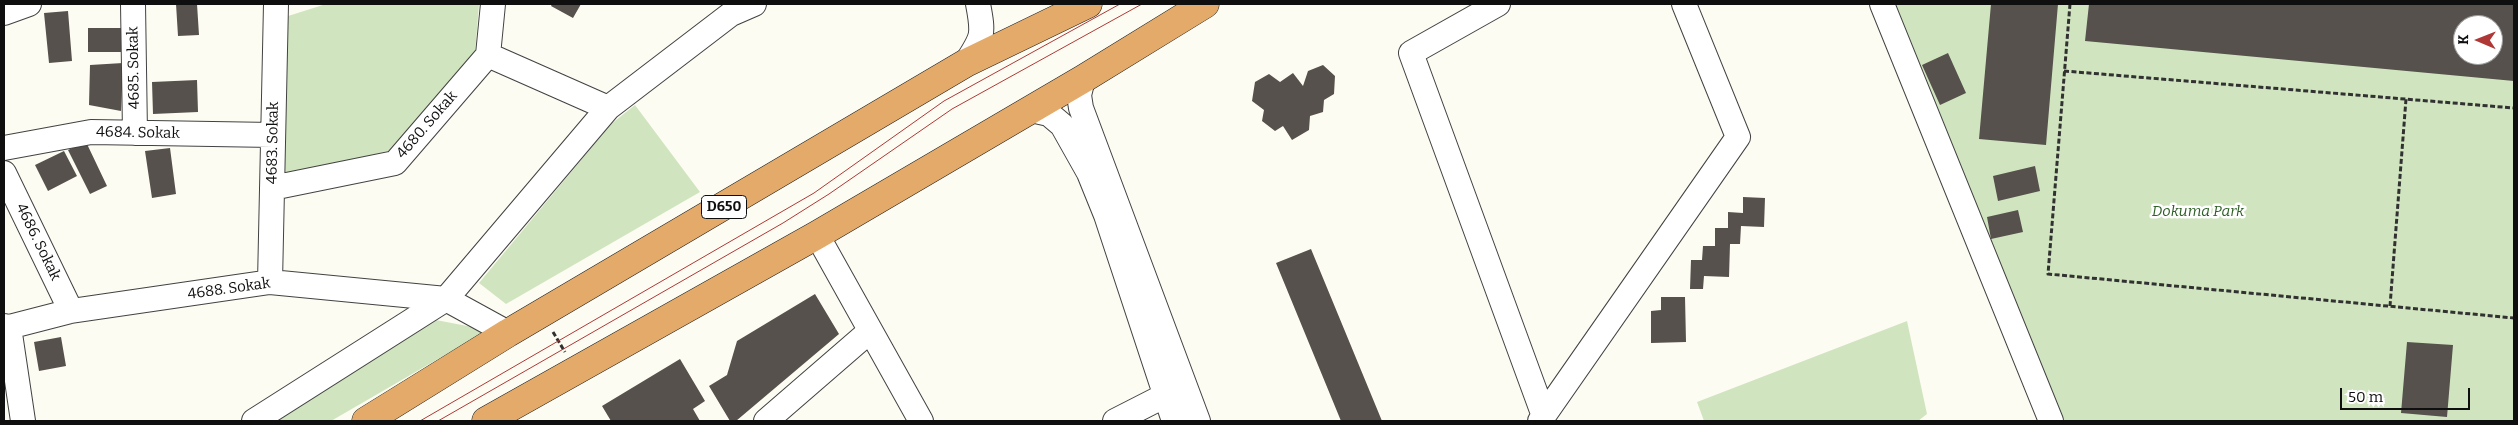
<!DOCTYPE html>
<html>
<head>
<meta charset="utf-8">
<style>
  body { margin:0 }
  #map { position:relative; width:2518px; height:425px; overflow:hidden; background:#fdfcf2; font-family:Bitter,serif }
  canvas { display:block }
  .frame { position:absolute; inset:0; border:5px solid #0f0f0f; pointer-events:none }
  .north { position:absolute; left:2453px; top:15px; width:50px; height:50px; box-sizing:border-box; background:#fff; border:1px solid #9f9f9f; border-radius:50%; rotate:271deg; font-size:14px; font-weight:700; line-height:20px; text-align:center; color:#0f0f0f }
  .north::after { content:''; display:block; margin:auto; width:18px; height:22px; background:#af3836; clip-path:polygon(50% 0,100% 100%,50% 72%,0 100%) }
  .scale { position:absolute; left:2340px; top:388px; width:130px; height:22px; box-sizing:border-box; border:2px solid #0f0f0f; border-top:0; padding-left:6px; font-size:15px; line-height:18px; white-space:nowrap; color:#0f0f0f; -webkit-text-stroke:4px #fff; paint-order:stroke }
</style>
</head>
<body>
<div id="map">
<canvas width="2518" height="425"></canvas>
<div class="frame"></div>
<div class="north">K</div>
<div class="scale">50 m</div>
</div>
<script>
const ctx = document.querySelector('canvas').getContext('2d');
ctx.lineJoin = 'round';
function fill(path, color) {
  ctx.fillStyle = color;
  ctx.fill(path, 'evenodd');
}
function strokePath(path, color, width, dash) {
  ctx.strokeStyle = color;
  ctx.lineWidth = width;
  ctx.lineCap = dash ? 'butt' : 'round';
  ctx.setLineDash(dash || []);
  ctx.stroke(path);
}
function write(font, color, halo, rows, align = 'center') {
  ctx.font = font + ' Bitter,serif';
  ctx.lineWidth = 5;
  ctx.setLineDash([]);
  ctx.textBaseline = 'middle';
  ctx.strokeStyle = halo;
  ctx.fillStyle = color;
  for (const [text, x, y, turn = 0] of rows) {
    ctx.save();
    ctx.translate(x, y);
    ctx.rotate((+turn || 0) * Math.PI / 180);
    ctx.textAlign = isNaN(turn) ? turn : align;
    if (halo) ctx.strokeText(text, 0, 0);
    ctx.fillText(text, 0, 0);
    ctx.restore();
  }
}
fill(new Path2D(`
  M326 4H479L475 53 395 149 289 176 276 173 285 17Z
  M1883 4H2514V421H2052ZM2463 25H2493V55H2463Z
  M635 105 700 192 506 304 479 283 611 124Z
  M436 320 488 330 331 421H273Z
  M1907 321 1927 414 1918 421H1704L1697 402Z`), '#d0e5bf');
fill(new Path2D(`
  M176 4H197L199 35 178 36Z
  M552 4H581L573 18 551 6Z
  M1991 4H2058L2046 145 1979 139Z
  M2089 4H2514V81L2085 41ZM2463 25H2493V55H2463Z
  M68 11 72 61 49 63 44 13Z
  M88 28H123V52H88Z
  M1948 53 1966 93 1940 105 1922 65Z
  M123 63 121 111 89 105 90 65Z
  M1323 65 1335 76 1334 94 1324 100 1323 112 1310 116 1309 130 1292 140 1283 126 1275 131 1262 121 1264 110 1252 101 1255 82 1269 74 1280 82 1293 73 1303 86 1308 71Z
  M197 80 198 112 153 114 152 82Z
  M81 144H87L107 186 90 194 68 150Z
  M170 148 176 194 152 198 145 151Z
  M64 151 77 176 48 191 35 165Z
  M2035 166 2040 191 1998 201 1993 176Z
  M1743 197 1765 198 1764 227 1741 226 1740 244H1730L1729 277 1704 276 1703 289H1690L1691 260H1702L1703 246H1715V228H1728V212L1743 213Z
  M2018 210 2023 232 1991 239 1987 217Z
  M1311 249 1382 421H1341L1276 263Z
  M815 294 839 334 736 421H730L709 386 727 375 737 341Z
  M1661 297H1685L1686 342 1651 343V311L1661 310Z
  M61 337 66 366 39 371 34 342Z
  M2407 342 2453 345 2447 417 2401 413Z
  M680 359 705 401 693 409 700 421H611L602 406Z`), '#56514c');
const minor = new Path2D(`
  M133 4 135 133
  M1498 4 1411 53 1544 416
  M1882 4 2051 421
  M4 13 29 4
  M488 55 608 108
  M966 63C983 37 984 35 978 4
  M1083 79 1079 95 1081 108 1198 421
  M1031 110 1049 114 1062 125 1089 173 1106 215 1174 421
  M4 148 91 132 273 135
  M4 173 71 311
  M272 188 395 163 488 55 493 4
  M817 235 921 421
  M270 282 276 4
  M4 326 9 327 71 311 270 282 446 299 508 333
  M9 327 23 421
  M254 421 446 299 608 108 731 14 754 4
  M766 421 870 331
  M1115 421 1164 396
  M1540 421 1738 137 1684 4`);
const highway = new Path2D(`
  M366 421 508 333 966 63 1088 4
  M486 421 817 235 1083 79 1205 4`);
strokePath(minor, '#424242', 26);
strokePath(highway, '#202020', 29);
strokePath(new Path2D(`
  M2070 4 2048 274 2514 318
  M2064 71 2514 108
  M2390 306 2406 99
  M553 332 565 352`), '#313131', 3, [5, 2.5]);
strokePath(minor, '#fff', 24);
strokePath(highway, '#e4aa6a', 28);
strokePath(new Path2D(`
  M420 421 814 193 944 101 1120 4
  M438 421 783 223 829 194 952 109 1142 4`), '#af3836', 1);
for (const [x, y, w] of [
  [724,207,45]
]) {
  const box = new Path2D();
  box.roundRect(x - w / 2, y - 11.5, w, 23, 4);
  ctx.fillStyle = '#fff';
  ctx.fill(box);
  strokePath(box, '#0f0f0f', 1);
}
write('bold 14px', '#0f0f0f', null, [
  ["D650",724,207]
]);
write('15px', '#0f0f0f', '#fff', [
  ["4685. Sokak",134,68,-91],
  ["4680. Sokak",427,125,-49],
  ["4684. Sokak",138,133,1],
  ["4683. Sokak",273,143,-89],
  ["4686. Sokak",38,242,64],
  ["4688. Sokak",229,289,-8]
]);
write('italic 15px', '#2e5f26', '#fff', [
  ["Dokuma Park",2198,212]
]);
</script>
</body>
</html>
